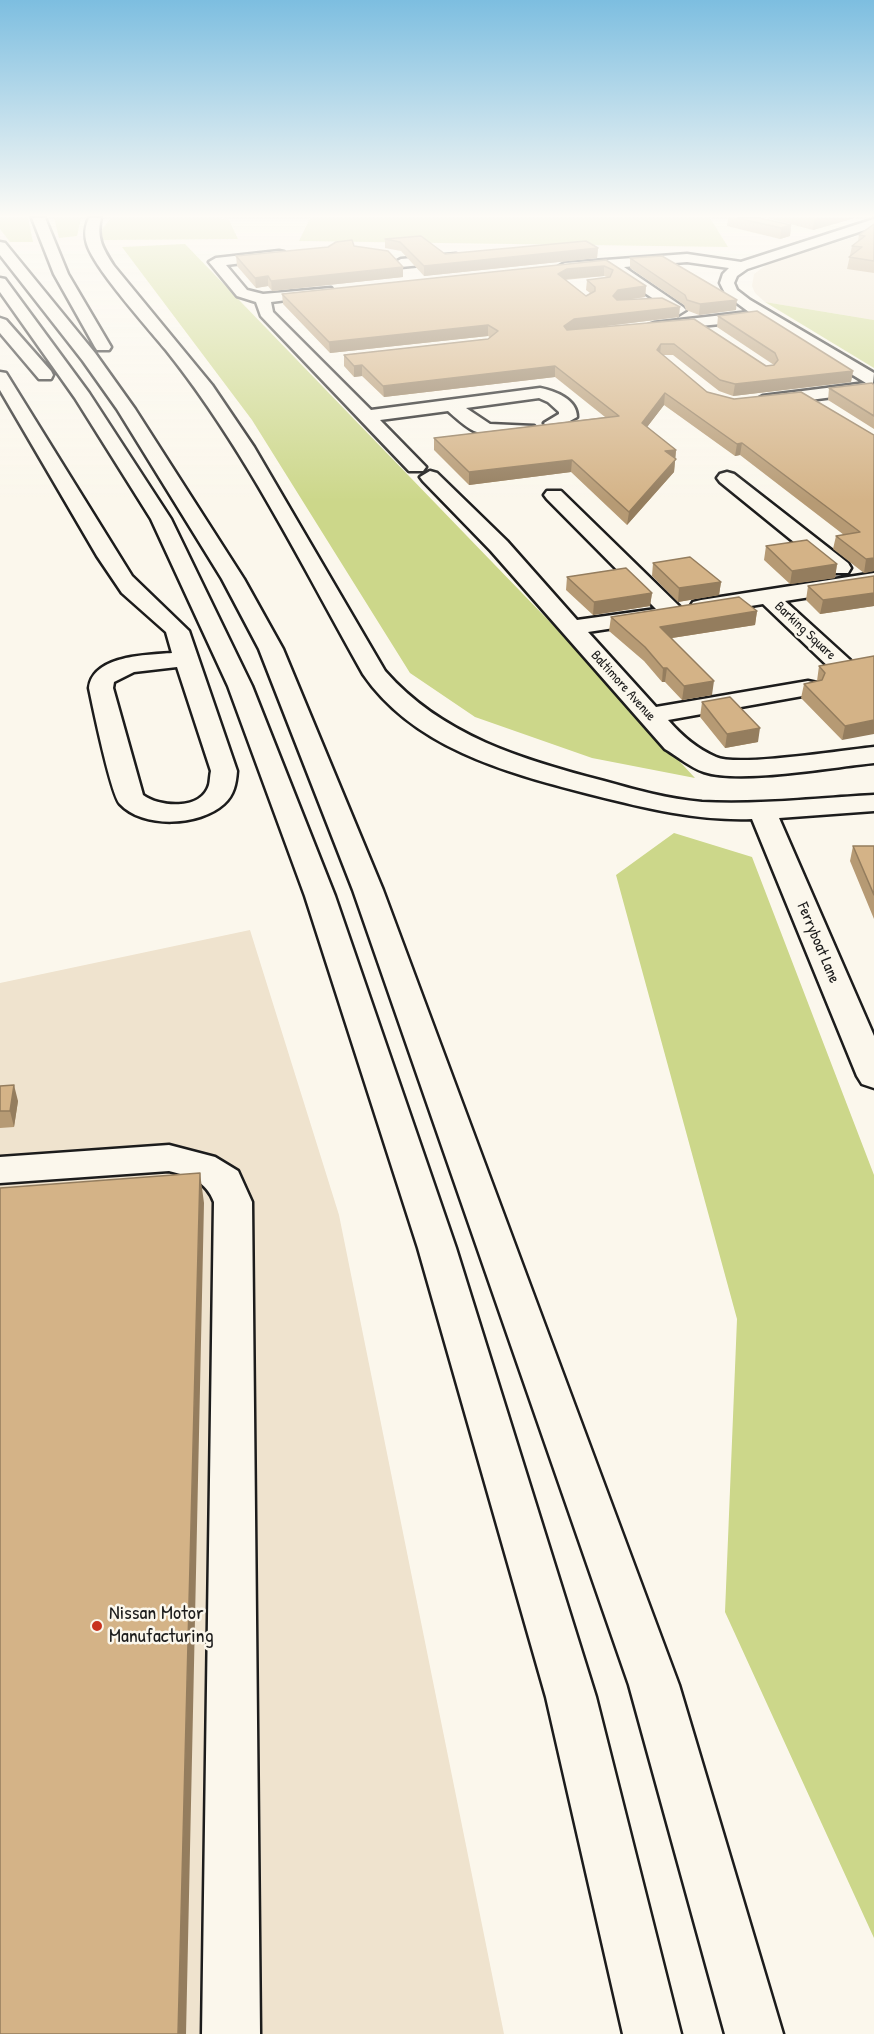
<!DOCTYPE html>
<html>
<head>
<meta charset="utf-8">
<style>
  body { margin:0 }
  canvas { display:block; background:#fbf7ec }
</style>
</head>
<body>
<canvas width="874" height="2034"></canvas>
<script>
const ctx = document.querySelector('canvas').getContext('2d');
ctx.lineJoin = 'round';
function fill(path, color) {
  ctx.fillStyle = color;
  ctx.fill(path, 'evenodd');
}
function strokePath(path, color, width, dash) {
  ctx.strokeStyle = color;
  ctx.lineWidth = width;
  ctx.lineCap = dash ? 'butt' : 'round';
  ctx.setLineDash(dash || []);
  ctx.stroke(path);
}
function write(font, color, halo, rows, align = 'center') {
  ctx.font = font + ' "Patrick Hand",sans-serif';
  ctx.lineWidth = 5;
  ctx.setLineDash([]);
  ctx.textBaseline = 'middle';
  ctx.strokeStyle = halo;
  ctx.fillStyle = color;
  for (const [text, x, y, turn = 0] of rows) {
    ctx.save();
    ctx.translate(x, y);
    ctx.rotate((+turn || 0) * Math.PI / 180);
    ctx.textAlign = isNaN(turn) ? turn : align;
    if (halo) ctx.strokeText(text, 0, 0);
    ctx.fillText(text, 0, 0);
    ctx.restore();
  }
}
fill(new Path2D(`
  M874 231V320L765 302 755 293 752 286 754 274 769 263Z
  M250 930 339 1215 504 2034H0V983Z`), '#efe3ce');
fill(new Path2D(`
  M0 218H28L33 242H10L0 229Z
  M54 218H81L77 236 59 238Z
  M111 218H218L229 220 238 239 100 240 99 233Z
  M310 218H710L728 247 299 241Z
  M185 244 550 622 695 778 592 758 475 717 410 673 252 420 122 247Z
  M765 302 874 320V368Z
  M674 833 752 857 874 1175V1938L725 1612 737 1319 616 875Z`), '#ccd78a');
const minor = new Path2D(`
  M89 218H101C96 238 103 249 114 266L212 385 254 447 385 671C442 736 523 760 604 781 636 790 668 799 702 802 759 805 817 798 874 795V811L779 818 874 1036V1088L862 1084 857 1076 752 819C693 821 641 807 585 793 504 772 413 747 363 674 301 564 245 449 166 350 148 328 94 268 87 244 84 234 85 227 89 218Z
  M874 219V227L747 269 737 276 734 283 737 290 750 300 874 373 872 392 763 406 757 405 754 401 763 396 866 383 762 320 648 331 646 328 648 325 654 323 749 312 726 295 720 283 723 274 729 268 687 262 624 267 683 307 686 310 678 315 607 268 565 271 558 267 565 263 687 254 741 262Z
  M279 251 284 252V258L226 265 247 290 263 294 331 288 333 291 326 295 271 302 273 312 371 410 540 388C555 391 577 399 577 417L559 427H547L544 423 559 414V412L548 402 539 398 466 408 490 424 534 426 537 430C529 441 486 436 474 431 464 426 456 418 448 411L380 420 426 467 423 471H409L261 316 256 302 237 296 209 262 216 258Z
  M456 254 463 258 461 261 401 267 394 263 401 259Z
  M0 372 6 373 132 576 189 631 237 771C236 784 234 795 224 804 200 826 143 829 120 804 111 794 93 707 89 688 93 655 147 655 172 653L166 632 122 593 97 556 0 390ZM177 667 211 771C210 775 210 781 209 785 201 811 159 807 143 795L113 688 114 682 134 672Z
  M430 471 437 473 507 541 577 620 656 609 547 499 544 495 547 491H561L680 607 683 612 680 617 672 619 663 616 653 622 588 632 656 707 808 681 817 683 820 688 817 693 808 695 668 720C681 735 697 749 716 757 737 767 845 750 874 747V763C833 767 741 784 704 772 691 768 677 756 665 749L491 551 423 481 420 477Z
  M727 472 734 474 848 563 851 568 848 573H832L720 482 717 478 720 474Z
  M874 573V587L785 601 850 660 853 665 850 670 841 672 832 670 763 604 701 614 693 612 690 607 693 602 701 600Z
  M169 1145 215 1157 238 1171 252 1202 260 2034H202L214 1202C206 1181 190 1176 169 1171L0 1183V1157Z`);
const highway = new Path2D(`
  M32 218H45L68 274 111 347 109 350H97L95 347 54 274Z
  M0 242 5 243 95 353 135 409 244 579 283 649 383 890 679 1685 783 2034H725L629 1685 353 890 259 649 222 579 117 409 83 361 0 255Z
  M0 278 5 279 89 393 171 519 252 686 335 896 456 1248 596 1697 681 2034H623L546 1697 418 1248 305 896 228 686 151 519 75 398 0 292Z
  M0 318 6 320 51 371 53 375 51 379H39L0 333Z`);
strokePath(minor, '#1c1c1c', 5);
strokePath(highway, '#1c1c1c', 5);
fill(minor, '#fbf7ec');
fill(highway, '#fbf7ec');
fill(new Path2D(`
  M726 218H760L791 225 790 236 780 239 727 226 728 218Z
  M767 218H855L813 230Z
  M874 224V273L847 269 852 246 858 241 859 235Z
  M421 236 445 254 598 248 597 258 424 276 401 251 385 248V239Z
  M354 246 403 267V277L272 291 268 286 256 288 237 266 236 256Z
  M630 258 736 310 699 315 686 310 684 305 630 268Z
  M606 260 646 286 645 297 624 300 679 317 574 330 694 319 766 366 774 365 717 327 718 316 853 371 851 382 733 396 719 391 673 355H662L707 392 874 435V571L864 573 833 549 836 536 844 535 740 455 735 456 664 405 647 427 676 450 674 472 627 525 571 472 469 485 434 450V438L605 417 555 377 384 397 362 376 354 377 344 366V355L488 339 491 338 488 336 330 353 283 304 282 294ZM604 276 607 277 587 280 586 290 590 293 586 296 565 280Z
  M874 385V429L828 400 829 388Z
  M766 546 837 564 835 578 790 584 764 560Z
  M653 563 721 582 719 595 678 602 652 576Z
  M874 576V606L820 614 806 600 808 586Z
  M567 577 652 593 650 606 593 615 566 590Z
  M757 611 755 625 672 638 712 695 682 700 665 682H662L644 661 609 631 611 617Z
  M874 656 842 740 801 698 804 684 817 681 819 666Z
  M702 702 758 742 725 748 700 717Z
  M853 846H874V919L850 861Z
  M0 1086 18 1101 14 1127 0 1128Z`), '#b69a74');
fill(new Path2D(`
  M818 218H855L813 230 815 219Z
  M791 225 790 236 780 239 781 228Z
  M598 248 597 258 424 276V266Z
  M604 266V276L567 279 558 284V274L567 269Z
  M403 267V277L272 291 271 281Z
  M268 276V286L256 288 255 278Z
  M646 286 645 297 618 301 613 296 618 290Z
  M737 300 736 310 699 315 700 304Z
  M680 307 679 317 574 330 564 337V326L574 319Z
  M488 325V336L330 353 329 342Z
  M661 344 660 355 657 350Z
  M362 365V376L354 377V366Z
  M555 366V377L384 397 383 386Z
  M853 371 851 382 733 396 735 384Z
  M665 393 664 405 641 435 642 423Z
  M742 443 740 455 735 456 737 444Z
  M676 450 674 472 627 525 629 512 665 451Z
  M572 460 571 472 469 485V472Z
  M874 558V571L864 573 866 559Z
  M837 564 835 578 790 584 792 571Z
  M721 582 719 595 678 602 679 588Z
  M652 593 650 606 593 615 594 602Z
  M874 593V606L820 614 823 600Z
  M757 611 755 625 659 640 660 627Z
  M663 668H667L665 682H662Z
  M714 681 712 695 682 700 684 686Z
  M874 720V734L842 740 845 726Z
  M760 728 758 742 725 748 727 734Z
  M14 1085 18 1101 14 1127 10 1111Z
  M200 1173 204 1203 186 2034H178Z`), '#947d5e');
const building = new Path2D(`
  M737 218H760L791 225 781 228Z
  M874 224V261L849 257 862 247 852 246 865 236 859 235Z
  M421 236 445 254 586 241 598 248 424 266 400 242 385 239Z
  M352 240 354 246 388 251 403 267 271 281 268 276 255 278 236 256 328 247 336 242Z
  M662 256 737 300 700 304 687 300 685 295 630 258Z
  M606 260 646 286 618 290 613 296 617 300 662 298 680 307 574 319 564 326 567 330 694 319 766 366 774 365 778 360 775 353 718 316 757 311 853 371 735 384 720 380 674 344H661L657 350 707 392 734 399 801 392 874 435V558L866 559 836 536 860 532 742 443 737 444 665 393 642 423 676 450 665 451 676 459 629 512 572 460 469 472 434 438 619 416 555 366 383 386 362 365 354 366 344 355 488 339 498 331 488 325 329 342 282 294ZM604 266 613 270 610 277 587 280 595 287V291L586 296 558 274 567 269Z
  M872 383 874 385V416L829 388Z
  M807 540 837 564 792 571 766 546Z
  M690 557 721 582 679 588 653 563Z
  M626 568 652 593 594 602 567 577Z
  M874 576V593L823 600 808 586Z
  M739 597 757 611 660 627 714 681 684 686 667 668H663L645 647 611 617Z
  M874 656V720L845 726 804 684 822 680 825 673 819 666Z
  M730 697 760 728 727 734 702 702Z
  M853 846H874V895Z
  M14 1085 10 1111H0V1086Z
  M200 1173 178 2034H0V1188Z`);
fill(building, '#d4b387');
strokePath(building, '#947d5e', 1.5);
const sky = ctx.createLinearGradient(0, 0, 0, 502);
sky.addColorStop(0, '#7dbee0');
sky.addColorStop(0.43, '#fdfbf6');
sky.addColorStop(1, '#fdfbf600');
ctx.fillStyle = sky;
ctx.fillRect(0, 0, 874, 502);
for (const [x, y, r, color] of [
  [97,1626,6,"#c8321e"]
]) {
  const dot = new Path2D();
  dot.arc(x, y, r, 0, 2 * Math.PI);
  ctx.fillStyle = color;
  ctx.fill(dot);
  strokePath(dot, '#fbf7ec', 2);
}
write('14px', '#1c1c1c', '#fbf7ec', [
  ["Barking Square",805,631,43],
  ["Baltimore Avenue",623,686,48]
]);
write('16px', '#1c1c1c', '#fbf7ec', [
  ["Ferryboat Lane",818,943,67]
]);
write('20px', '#1c1c1c', '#fbf7ec', [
  ["Nissan Motor",109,1614],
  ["Manufacturing",109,1637]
], 'left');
</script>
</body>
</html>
